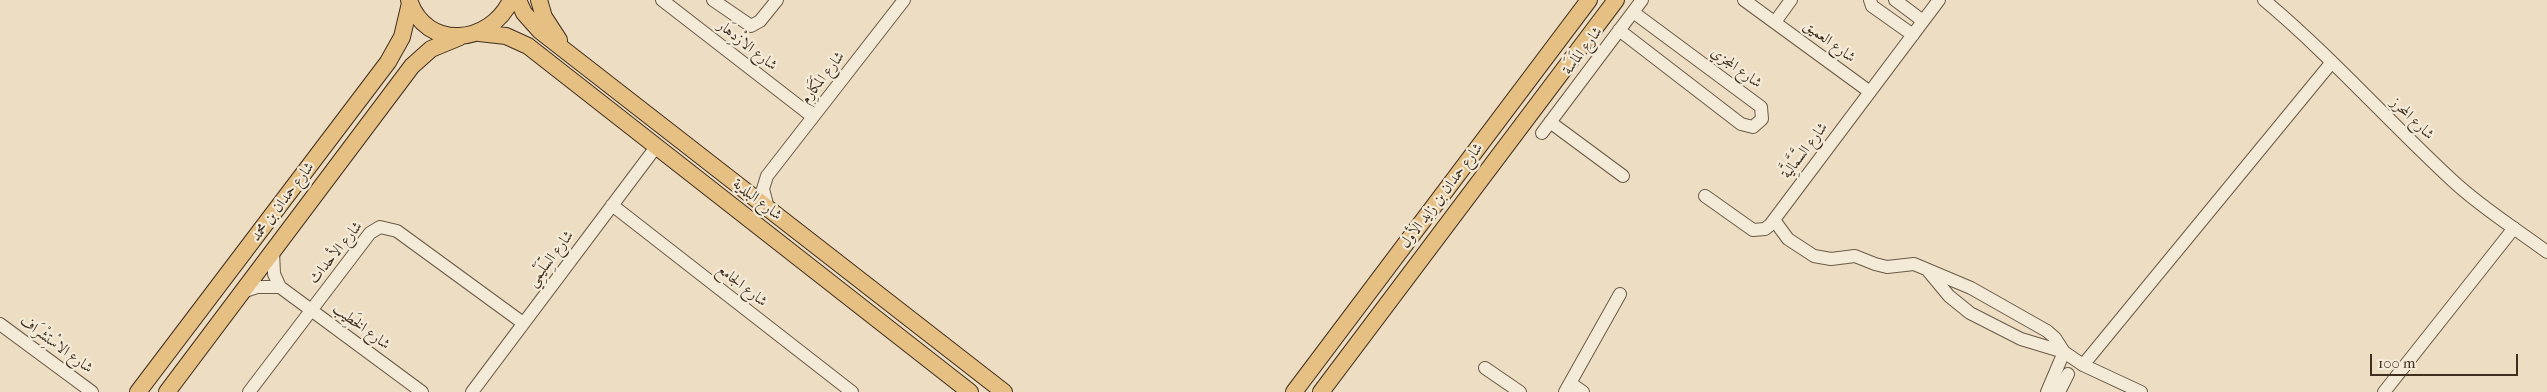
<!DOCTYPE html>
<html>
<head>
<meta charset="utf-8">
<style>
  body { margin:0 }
  #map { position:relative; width:2547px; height:392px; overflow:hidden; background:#eddec3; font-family:"IM FELL French Canon",serif }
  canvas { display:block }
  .scale { position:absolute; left:2370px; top:354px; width:148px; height:22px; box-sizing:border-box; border:2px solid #402f1e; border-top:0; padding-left:6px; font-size:15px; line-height:18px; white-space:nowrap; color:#402f1e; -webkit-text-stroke:4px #f3ead8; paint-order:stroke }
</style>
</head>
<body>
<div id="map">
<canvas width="2547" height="392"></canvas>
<div class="scale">100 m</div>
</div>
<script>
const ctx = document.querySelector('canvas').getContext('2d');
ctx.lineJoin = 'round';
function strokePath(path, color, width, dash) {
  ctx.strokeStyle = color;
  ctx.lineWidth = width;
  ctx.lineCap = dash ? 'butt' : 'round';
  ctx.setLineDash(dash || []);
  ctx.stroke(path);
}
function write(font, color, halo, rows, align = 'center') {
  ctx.font = font + ' "IM FELL French Canon",Amiri,serif';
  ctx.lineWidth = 4.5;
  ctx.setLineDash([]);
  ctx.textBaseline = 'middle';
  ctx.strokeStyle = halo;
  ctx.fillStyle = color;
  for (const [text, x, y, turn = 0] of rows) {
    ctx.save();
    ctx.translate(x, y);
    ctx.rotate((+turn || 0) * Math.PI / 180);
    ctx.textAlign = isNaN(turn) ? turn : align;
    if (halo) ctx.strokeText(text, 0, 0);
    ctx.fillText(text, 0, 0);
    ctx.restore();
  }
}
const minor = new Path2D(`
  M662 0 813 117
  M713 0 751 26 760 21 777 0
  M1744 0 1870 92
  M1870 0 1872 6 1913 35
  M1895 0 1923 21
  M2264 0C2331 56 2389 122 2453 181 2482 208 2516 229 2547 252
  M1775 22 1791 0
  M1619 30 1741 124 1753 127 1762 119 1761 107 1633 12
  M1550 122 1623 176
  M1542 133 1642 0
  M1705 196 1753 230 1765 229 1770 225 1939 0
  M612 205 852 392
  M768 208 763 189 767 176 904 0
  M1774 220 1788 239 1814 256 1831 259 1855 256 1875 264 1887 267 1914 264 1971 288 2047 331 2055 338 2064 352 2047 392
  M273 251 274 274 280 287 422 392
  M1929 272 1949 296 1970 313 2021 339 2064 352 2083 365 2141 392
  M242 292 257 287H280
  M0 324 92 392
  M2083 365 2332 62
  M1485 368 1520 392
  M1570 383 1583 392
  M249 392 370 233 380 227 397 231 523 323
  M472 392 656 147
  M1565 392 1620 294
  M2059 392 2068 374
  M2384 392 2514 228`);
const major = new Path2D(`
  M409 0C426 51 490 45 511 0
  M518 0 524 13 540 31 1004 392
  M539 0 544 17 559 40
  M479 33 506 36 528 46 970 392
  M138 392 388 62 402 37 410 3
  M167 392 412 66 431 49 460 37
  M1294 392 1589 0
  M1321 392 1616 0`);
strokePath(minor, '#6b5b47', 14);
strokePath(major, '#402f1e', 18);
strokePath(minor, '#f3ead8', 12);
strokePath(major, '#e6bf82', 16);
write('15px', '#402f1e', '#f3ead8', [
  ["شارع العميق",1829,42,36],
  ["شارع الازْدِهَار",747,46,38],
  ["شارع المَاسَة",1583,51,-53],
  ["شارع المجزي",1736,68,36],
  ["شارع المَكَارِم",823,78,-52],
  ["شارع المحرز",2412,119,44],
  ["شارع السَّمَّالِيَّة",1805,151,-53],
  ["شارع حمدان بن زايد الأول",1442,196,-53],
  ["شارع البلدية",757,200,38],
  ["شارع حمدان بن محمد",283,202,-53],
  ["شارع الأحداث",336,253,-51],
  ["شارع السِّلَيْمِي",551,259,-53],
  ["شارع الجامع",742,286,38],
  ["شارع الخَطِيب",361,327,36],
  ["شارع الاسْتِشْرَاف",56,345,36]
]);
</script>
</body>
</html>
